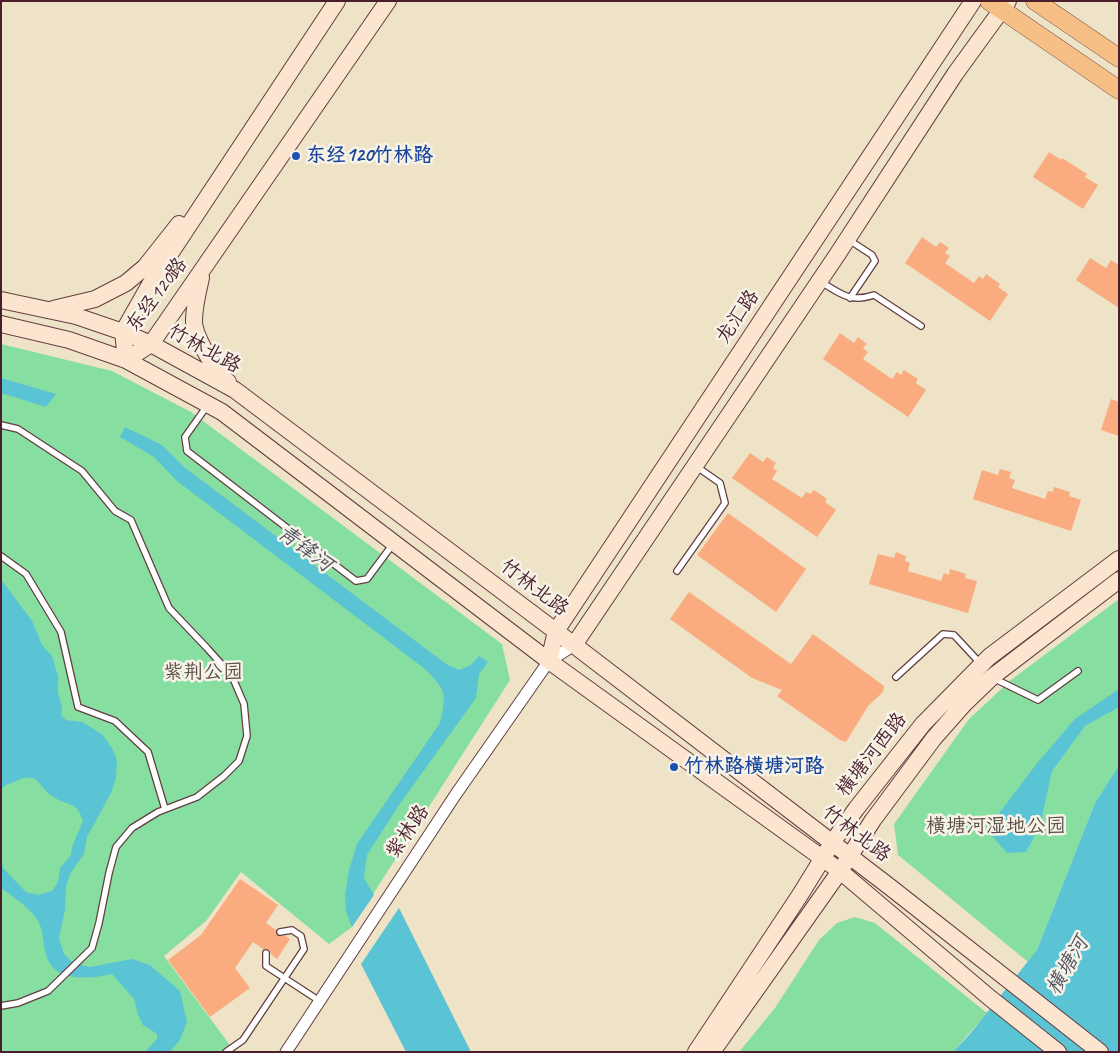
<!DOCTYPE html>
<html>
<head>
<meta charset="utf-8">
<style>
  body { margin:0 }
  #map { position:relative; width:1120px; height:1053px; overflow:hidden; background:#eee3c6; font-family:Caveat,sans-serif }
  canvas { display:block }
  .frame { position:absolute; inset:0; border:2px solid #4a1f2b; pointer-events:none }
</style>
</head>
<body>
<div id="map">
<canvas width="1120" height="1053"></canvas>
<div class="frame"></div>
</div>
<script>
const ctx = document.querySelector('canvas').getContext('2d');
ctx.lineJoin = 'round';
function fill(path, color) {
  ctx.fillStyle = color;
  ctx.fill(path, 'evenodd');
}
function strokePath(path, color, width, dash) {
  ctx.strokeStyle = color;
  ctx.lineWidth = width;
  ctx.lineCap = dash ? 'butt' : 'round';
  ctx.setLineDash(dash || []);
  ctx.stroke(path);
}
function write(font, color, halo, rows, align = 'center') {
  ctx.font = font + ' Caveat,"LXGW WenKai TC",sans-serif';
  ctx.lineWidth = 5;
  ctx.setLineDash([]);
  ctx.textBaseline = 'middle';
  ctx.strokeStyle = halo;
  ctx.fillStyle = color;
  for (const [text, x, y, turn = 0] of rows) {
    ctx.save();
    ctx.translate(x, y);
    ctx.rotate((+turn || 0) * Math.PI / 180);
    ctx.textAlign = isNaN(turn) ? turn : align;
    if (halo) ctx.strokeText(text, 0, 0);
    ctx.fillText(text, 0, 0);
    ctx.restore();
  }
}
fill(new Path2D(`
  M1 344 112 371 191 412 502 644 510 680 352 927 329 944 241 872 206 921 164 956 235 1052H1Z
  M1119 599V765L1095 803 1037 950 1028 962 898 855 894 824 969 719 1011 680Z
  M855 917 875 923 987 1013 953 1052H739L775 1008 819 940 837 923Z`), '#87dea1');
fill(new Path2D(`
  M1 378 56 394 46 407 1 393Z
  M125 427 162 445 184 467 446 664 459 670 471 665 479 656 488 662 479 674 476 698 399 805 367 855 364 878 374 895 352 927 346 912 345 895 349 870 357 844 440 723C447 692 446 691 425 669L177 481 154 457 120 437Z
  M3 582 32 621 42 645 52 656 58 676V692L62 707 61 715 66 720 82 722 102 734 112 748 117 760 116 777 112 791 87 837 84 854 70 874 66 887 65 910 59 938 64 954 73 963 90 967 132 959 150 965 180 991 187 1022 180 1040 170 1052H145L157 1039V1034L143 1025 138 1015 134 999 112 974C90 979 54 983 46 955 43 945 44 931 38 921 29 907 15 898 1 888V858L3 868 26 892 38 895 52 891 58 882 60 868 71 855 72 847 83 821C76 799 67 807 52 796 36 785 39 770 14 782 9 784 4 785 1 790V585Z
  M1119 689V707L1085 726 1052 771 1040 826 1026 852 1007 853 992 836 1000 812 1038 762 1075 719Z
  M1119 765V1052H953L969 1035 1037 950 1095 803Z
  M399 908 471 1052H406L361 964Z`), '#5ac4d5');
fill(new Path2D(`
  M1049 152 1061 160 1062 158 1087 174 1085 177 1098 185 1083 209 1033 177Z
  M922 237 936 247 940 242 949 248 945 253 950 256 945 263 974 283 979 276 983 279 986 274 1000 284 998 287 1008 294 990 321 905 263Z
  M1090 258 1106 268 1111 260 1119 265V308L1076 280Z
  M840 333 854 343 858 337 867 344 863 348 868 352 863 359 892 379 897 372 901 375 904 370 918 379 916 383 926 390 908 417 823 359Z
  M1111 399 1119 402V436L1101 430Z
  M750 453 763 462 767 457 776 463 773 468 777 471 772 479 802 498 806 492 810 494 814 490 827 499 825 502 836 510 817 537 732 478Z
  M1000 469 1011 472 1009 478 1015 480 1012 488 1045 499 1048 491 1053 492 1054 487 1070 492 1069 496 1081 500 1071 531 973 499 982 470 998 475Z
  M728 513 806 569 776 612 697 555Z
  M896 552 906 556 905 561 910 563 908 571 941 581 944 573 949 575 950 569 966 574 965 578 977 581 968 613 869 584 878 554 894 558Z
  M689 592 791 664 813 634 884 686 883 692 868 706 846 742 840 740 777 696 782 690 752 678 670 619Z
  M240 879 278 905 266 923 276 930V933L278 936H285L290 939 277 959 271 954 269 949H263L253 942 235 968 250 988 210 1017 168 960 201 935Z`), '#faab7f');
const lane = new Path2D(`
  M849 240 872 255 875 261 850 298
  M821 282C841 294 850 303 874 295L921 326
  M207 406 185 437 187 451 356 581 367 579 393 544
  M1 425 18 429 82 471 115 511 131 520 169 608 207 648 232 676 244 704 247 736 239 761 224 776 197 797 158 812 132 828 116 847 109 873 99 923 92 948 48 991 18 1003 1 1006
  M1 556 26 574 61 632 78 707 115 721 148 752 165 809
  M677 571 725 503 720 483 697 467
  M896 677 943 634 954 635 980 663
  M993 678 1038 700 1078 671
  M266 953V966L318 1000
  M226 1052 243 1040 304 949 301 936 292 930 280 932`);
const street = new Path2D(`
  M286 1052 456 794 549 661 574 645`);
const secondary = new Path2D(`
  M201 278C198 291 194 307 194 321 194 336 216 373 228 382
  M1 300 76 316 123 332 151 344 235 390 574 645 890 887 1100 1052
  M53 309 95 299 126 283 145 267 179 224
  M1 324 69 340 126 360 222 412 549 661 840 871 990 998 1058 1052
  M126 360 151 344 388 1
  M126 360 123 332 152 281 337 1
  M574 645 837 255 955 74 1008 1
  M549 661 556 631 973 1
  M696 1052 800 895 832 843 856 809 923 724 989 657 1119 559
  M712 1052 840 871 873 820 934 738 964 704 992 677 1119 580`);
const primary = new Path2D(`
  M989 1 1119 90
  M1035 1 1119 58`);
strokePath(lane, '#633c42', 8);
strokePath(street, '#633c42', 13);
strokePath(secondary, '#633c42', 18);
strokePath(primary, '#633c42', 19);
strokePath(lane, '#fff', 5.5);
strokePath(street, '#fff', 11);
strokePath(secondary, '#fbe5cf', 16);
strokePath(primary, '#f5bf86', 18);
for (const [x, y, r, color] of [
  [296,156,5,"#1a4fb4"],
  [674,767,5,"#1a4fb4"]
]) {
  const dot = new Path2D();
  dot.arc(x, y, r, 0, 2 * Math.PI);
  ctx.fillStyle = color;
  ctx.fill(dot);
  strokePath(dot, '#f7f3e8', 2);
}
write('bold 20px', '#164399', '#f7f3e8', [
  ["东经120竹林路",306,156],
  ["竹林路横塘河路",684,767]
], 'left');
write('20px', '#4a1f2b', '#f7f3e8', [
  ["东经120路",157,295,-53],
  ["龙汇路",738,317,-56],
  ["竹林北路",204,349,29],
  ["竹林北路",534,588,37],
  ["横塘河西路",872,755,-52],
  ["紫林路",408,832,-56],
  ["竹林北路",856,834,37]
]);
write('20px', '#594f48', '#f7f3e8', [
  ["紫荆公园",203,673],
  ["横塘河湿地公园",996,827]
]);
write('italic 21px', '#4f515e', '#f7f3e8', [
  ["青锋河",305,549,37],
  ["横塘河",1068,966,-60]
]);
</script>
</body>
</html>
